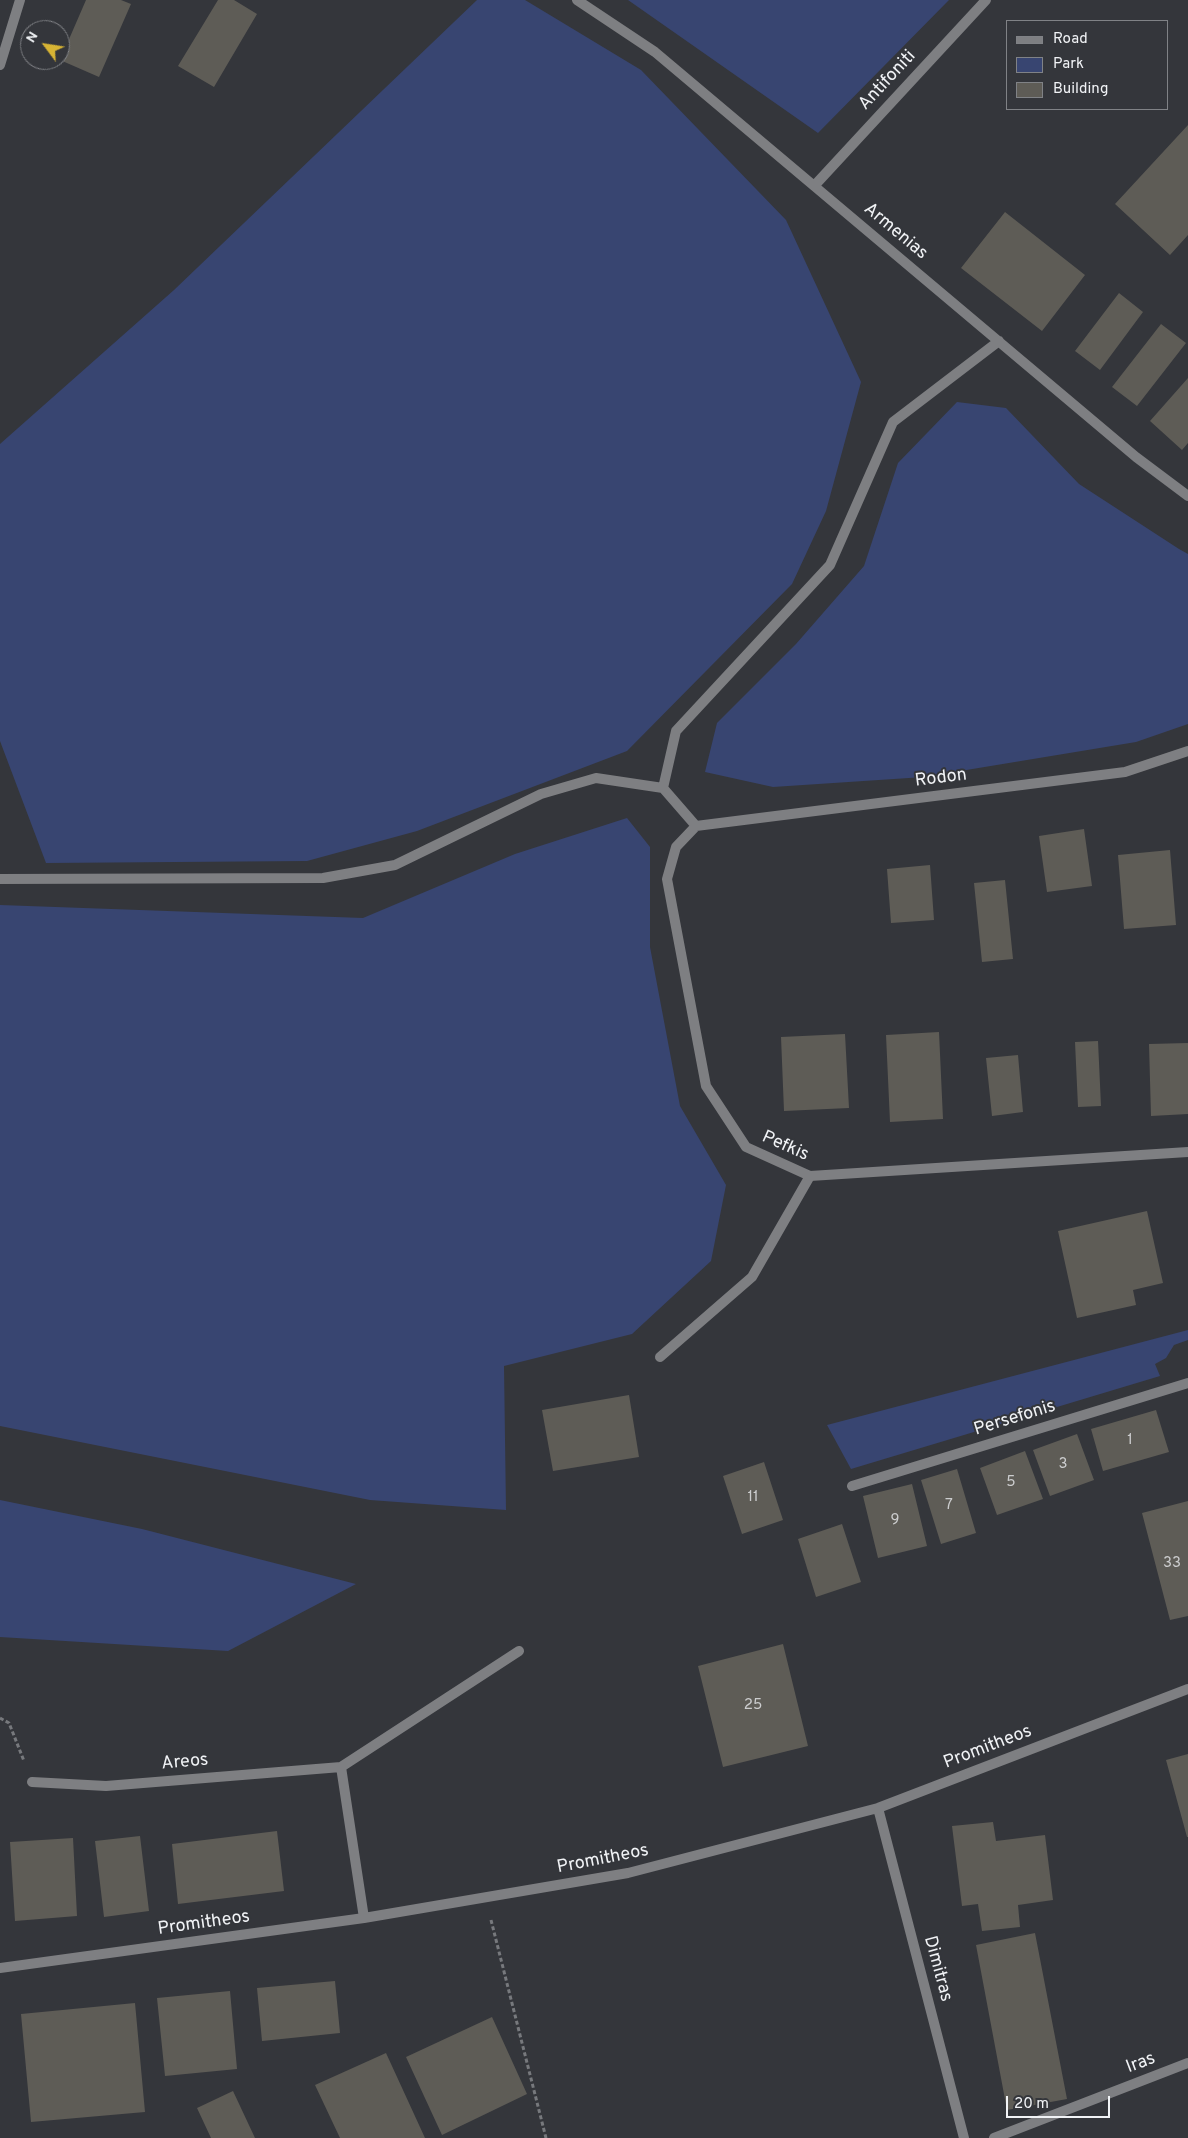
<!DOCTYPE html>
<html>
<head>
<meta charset="utf-8">
<style>
  body { margin:0 }
  #map { position:relative; width:1188px; height:2138px; overflow:hidden; background:#34363b; font-family:Overpass,sans-serif }
  canvas { display:block }
  .legend { position:absolute; left:1006px; top:20px; width:162px; height:90px; box-sizing:border-box; background:#34363b; border:1px solid #808286; margin:0; padding:6px 9px; list-style:none; font-size:15px; color:#f1f3f6 }
  .legend li { display:flex; align-items:center; gap:10px; height:25px }
  .legend b { width:25px; border:1px solid #808286 }
  .north { position:absolute; left:20px; top:20px; width:50px; height:50px; box-sizing:border-box; background:#34363b; border:1px solid #808286; border-radius:50%; rotate:301deg; font-size:14px; font-weight:700; line-height:20px; text-align:center; color:#f1f3f6 }
  .north::after { content:''; display:block; margin:auto; width:18px; height:22px; background:#d7b434; clip-path:polygon(50% 0,100% 100%,50% 72%,0 100%) }
  .scale { position:absolute; left:1006px; top:2096px; width:104px; height:22px; box-sizing:border-box; border:2px solid #f1f3f6; border-top:0; padding-left:6px; font-size:15px; line-height:18px; white-space:nowrap; color:#f1f3f6; -webkit-text-stroke:4px #34363b; paint-order:stroke }
</style>
</head>
<body>
<div id="map">
<canvas width="1188" height="2138"></canvas>
<ul class="legend">
<li><b style="height:6px;background:#7e7f82"></b>Road</li>
<li><b style="height:14px;background:#384571"></b>Park</li>
<li><b style="height:14px;background:#5e5c56"></b>Building</li>
</ul>
<div class="north">N</div>
<div class="scale">20 m</div>
</div>
<script>
const ctx = document.querySelector('canvas').getContext('2d');
ctx.lineJoin = 'round';
function fill(path, color) {
  ctx.fillStyle = color;
  ctx.fill(path, 'evenodd');
}
function strokePath(path, color, width, dash) {
  ctx.strokeStyle = color;
  ctx.lineWidth = width;
  ctx.lineCap = dash ? 'butt' : 'round';
  ctx.setLineDash(dash || []);
  ctx.stroke(path);
}
function write(font, color, halo, rows, align = 'center') {
  ctx.font = font + ' Overpass,sans-serif';
  ctx.lineWidth = 4;
  ctx.setLineDash([]);
  ctx.textBaseline = 'middle';
  ctx.strokeStyle = halo;
  ctx.fillStyle = color;
  for (const [text, x, y, turn = 0] of rows) {
    ctx.save();
    ctx.translate(x, y);
    ctx.rotate((+turn || 0) * Math.PI / 180);
    ctx.textAlign = isNaN(turn) ? turn : align;
    if (halo) ctx.strokeText(text, 0, 0);
    ctx.fillText(text, 0, 0);
    ctx.restore();
  }
}
fill(new Path2D(`
  M477 0H525L641 70 786 220 861 382 826 511 792 584 627 751 417 831 307 861 46 863 0 741V444L174 290Z
  M628 0H949L818 133Z
  M957 402 1006 408 1079 484 1179 549 1188 554V724L1136 742 924 777 773 787 705 772 717 723 796 644 864 566 898 463Z
  M627 818 650 847V947L680 1106 726 1185 711 1261 632 1334 504 1366 506 1510 370 1500 0 1426V905L363 918 515 854Z
  M1188 1330V1340L1174 1345 1166 1358 1155 1364 1160 1376 851 1469 827 1425Z
  M0 1500 142 1529 356 1584 228 1651 0 1637Z`), '#384571');
fill(new Path2D(`
  M86 0H121L131 4 99 77 60 60Z
  M218 0H234L257 14 214 87 178 66Z
  M1188 125V235L1170 255 1115 204Z
  M1005 212 1085 275 1042 331 961 268Z
  M1119 293 1143 312 1100 370 1075 351Z
  M1161 324 1186 343 1137 406 1112 387Z
  M1188 378V443L1182 450 1150 421Z
  M1084 829 1092 886 1047 892 1039 836Z
  M1170 850 1176 925 1124 929 1118 855Z
  M930 865 934 920 891 923 887 869Z
  M1005 880 1013 959 982 962 974 883Z
  M939 1032 943 1119 890 1122 886 1035Z
  M845 1034 849 1108 784 1111 781 1037Z
  M1098 1041 1101 1106 1078 1107 1075 1042Z
  M1188 1043V1114L1151 1116 1149 1044Z
  M1018 1055 1023 1112 992 1116 986 1058Z
  M1147 1211 1163 1283 1133 1290 1136 1305 1077 1318 1058 1231Z
  M629 1395 639 1457 553 1471 542 1410Z
  M1156 1410 1169 1452 1103 1471 1091 1429Z
  M1077 1434 1094 1480 1050 1496 1033 1450Z
  M1025 1451 1043 1499 997 1515 980 1468Z
  M764 1462 783 1520 742 1534 723 1476Z
  M957 1469 976 1533 941 1544 921 1480Z
  M912 1484 927 1546 878 1558 863 1496Z
  M1188 1501V1616L1170 1620 1142 1513Z
  M842 1524 861 1582 816 1597 798 1539Z
  M783 1644 808 1746 723 1767 698 1666Z
  M1188 1754V1837H1187L1166 1760Z
  M993 1822 996 1841 1045 1835 1053 1900 1018 1905 1020 1927 982 1931 978 1904 962 1906 952 1826Z
  M277 1831 284 1891 178 1904 172 1844Z
  M140 1836 149 1911 104 1917 95 1841Z
  M73 1838 77 1916 15 1921 10 1842Z
  M1035 1933 1067 2099 1007 2110 976 1945Z
  M335 1981 340 2033 262 2041 257 1988Z
  M230 1991 237 2069 165 2076 157 1998Z
  M135 2003 145 2112 31 2122 21 2014Z
  M492 2017 527 2094 442 2135 406 2057Z
  M386 2053 425 2138H340L315 2085Z
  M233 2091 255 2138H211L197 2108Z`), '#5e5c56');
strokePath(new Path2D(`
  M0 1718 9 1723 24 1761
  M491 1920 546 2138`), '#77797d', 3, [4, 2.5]);
strokePath(new Path2D(`
  M660 1357 752 1277 810 1176`), '#7e7f82', 10);
strokePath(new Path2D(`
  M577 0 655 52 1136 457 1188 496
  M0 65 20 0
  M815 185 986 0
  M663 788 676 731 830 565 893 422 999 341
  M696 826 676 847 667 879 706 1086 746 1147 810 1176 1188 1152
  M696 826 1125 772 1188 751
  M0 879 323 878 395 865 541 794 596 778 663 788 696 826
  M852 1486 1188 1383
  M341 1767 364 1918
  M32 1782 106 1786 341 1767 519 1651
  M878 1808 964 2138
  M0 1968 364 1918 628 1873 878 1808 1188 1689
  M994 2138 1188 2063`), '#7e7f82', 10);
write('15px', '#cccdce', null, [
  ["1",1130,1441],
  ["3",1063,1465],
  ["5",1011,1483],
  ["11",753,1498],
  ["7",949,1506],
  ["9",895,1521],
  ["33",1172,1564],
  ["25",753,1706]
]);
write('18px', '#f1f3f6', '#34363b', [
  ["Antifoniti",888,81,-47],
  ["Armenias",895,232,40],
  ["Rodon",941,779,-7],
  ["Pefkis",785,1147,24],
  ["Persefonis",1015,1419,-17],
  ["Promitheos",988,1748,-21],
  ["Areos",185,1763,-5],
  ["Promitheos",603,1860,-11],
  ["Promitheos",204,1924,-8],
  ["Dimitras",937,1969,75],
  ["Iras",1141,2064,-21]
]);
</script>
</body>
</html>
